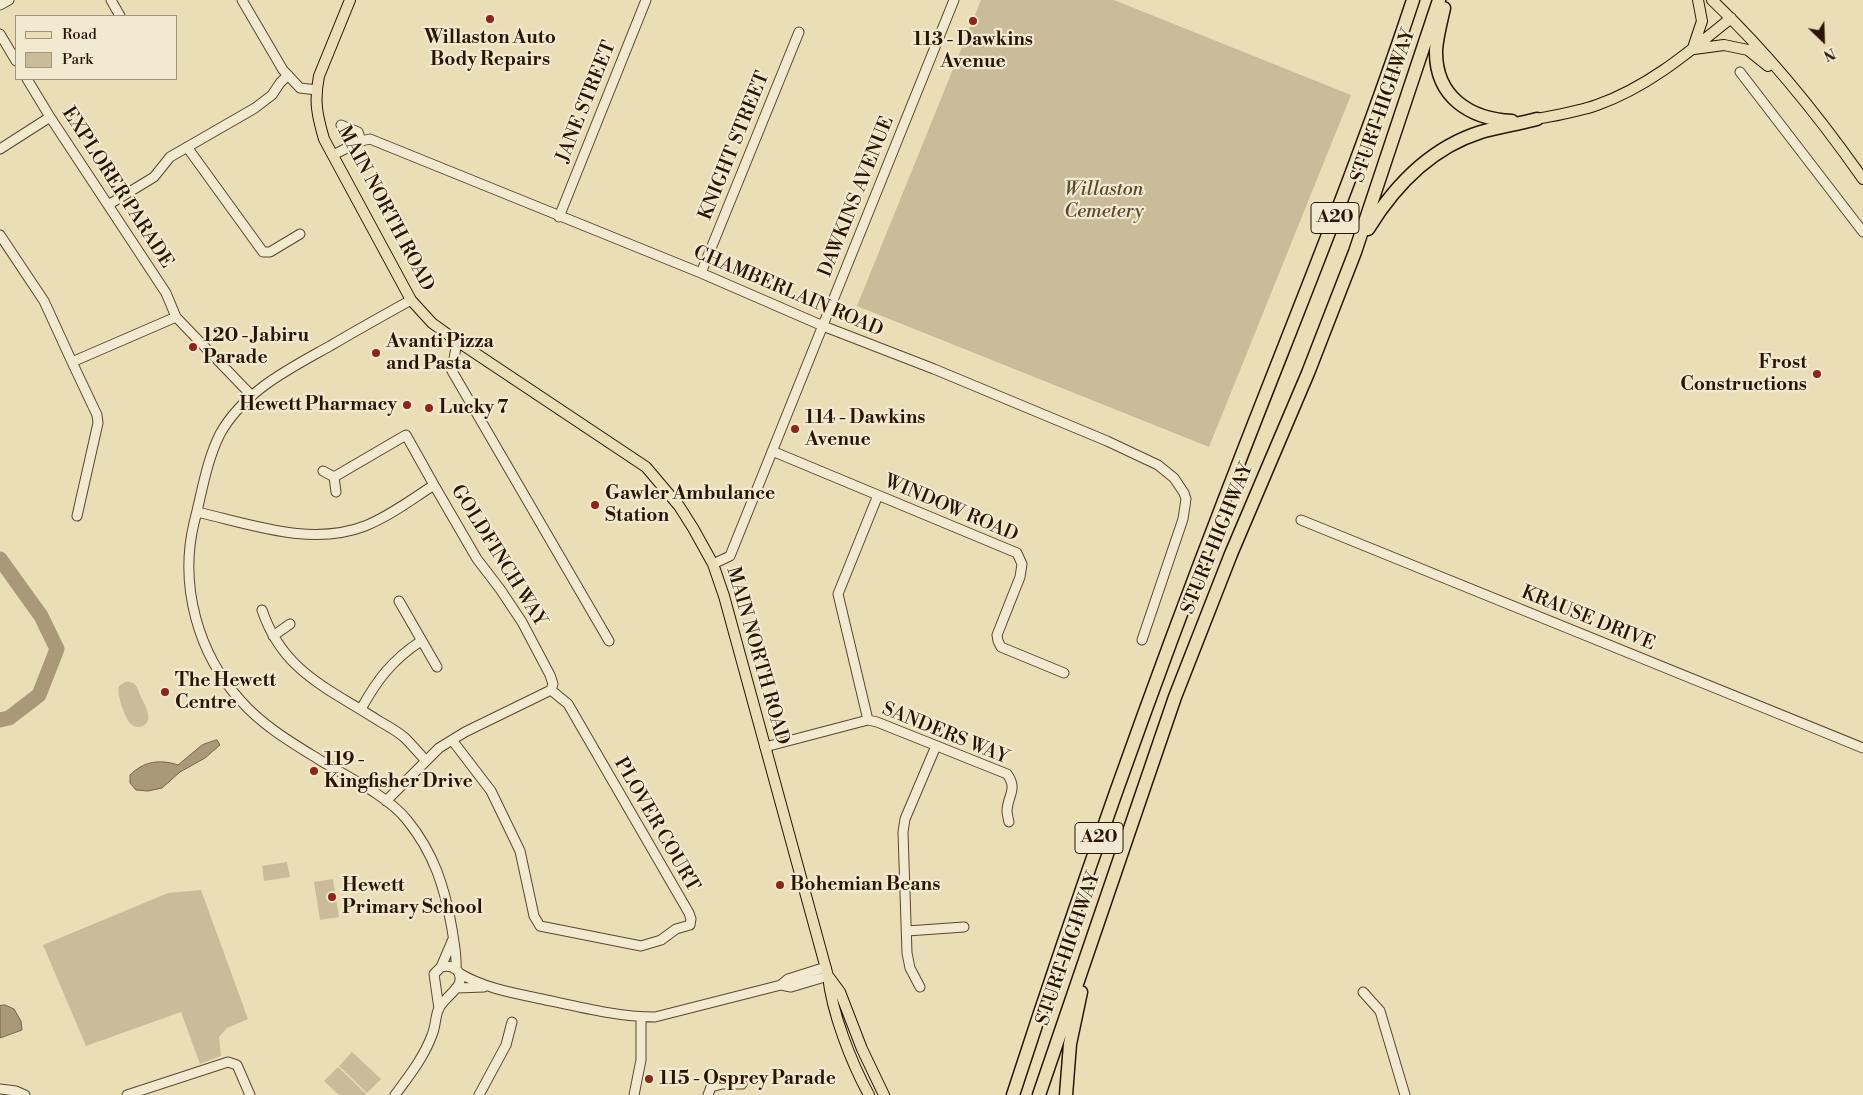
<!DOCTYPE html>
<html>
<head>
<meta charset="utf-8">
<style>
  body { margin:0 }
  #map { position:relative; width:1863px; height:1095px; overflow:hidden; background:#eadeb7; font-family:"Libre Bodoni",serif }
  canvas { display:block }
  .legend { position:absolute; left:15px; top:15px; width:162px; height:65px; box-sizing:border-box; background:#f1ead0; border:1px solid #a2947d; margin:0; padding:6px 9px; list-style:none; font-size:15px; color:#2b1401 }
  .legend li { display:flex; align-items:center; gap:10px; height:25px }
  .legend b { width:25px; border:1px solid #a2947d }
  .north { position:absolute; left:1798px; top:15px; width:50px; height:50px; -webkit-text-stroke:4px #f1ead0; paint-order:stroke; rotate:156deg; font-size:14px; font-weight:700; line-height:20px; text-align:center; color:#2b1401 }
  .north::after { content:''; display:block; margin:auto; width:18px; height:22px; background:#2b1401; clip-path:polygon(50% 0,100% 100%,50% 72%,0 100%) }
</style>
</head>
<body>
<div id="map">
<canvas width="1863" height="1095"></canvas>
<ul class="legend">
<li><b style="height:6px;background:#eadeb7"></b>Road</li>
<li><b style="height:14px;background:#cabc98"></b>Park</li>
</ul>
<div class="north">N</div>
</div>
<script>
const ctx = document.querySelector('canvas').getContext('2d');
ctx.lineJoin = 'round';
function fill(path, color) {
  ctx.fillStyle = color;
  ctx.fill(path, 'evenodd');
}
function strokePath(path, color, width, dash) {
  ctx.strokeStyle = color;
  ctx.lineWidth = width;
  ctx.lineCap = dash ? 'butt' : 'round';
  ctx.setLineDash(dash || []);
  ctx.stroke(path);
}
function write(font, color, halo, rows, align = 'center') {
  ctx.font = font + ' "Libre Bodoni",serif';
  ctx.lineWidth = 4.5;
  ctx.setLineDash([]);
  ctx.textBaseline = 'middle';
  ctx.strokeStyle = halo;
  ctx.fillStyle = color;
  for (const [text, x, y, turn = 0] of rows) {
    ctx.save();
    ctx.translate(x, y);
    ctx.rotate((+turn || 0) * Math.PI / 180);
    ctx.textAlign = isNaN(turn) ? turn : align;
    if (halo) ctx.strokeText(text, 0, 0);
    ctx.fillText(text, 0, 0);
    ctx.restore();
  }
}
fill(new Path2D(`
  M981 0H1114L1351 95 1209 447 857 306Z
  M125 682C135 681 137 686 140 695 144 703 155 720 143 726 139 728 135 727 132 725 125 720 116 693 119 686Z
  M287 862 290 877 264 881 262 866Z
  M333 879 339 917 320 920 314 882Z
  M201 890 248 1019 227 1028 219 1037 221 1056 200 1064 181 1012 86 1046 43 945 168 893Z
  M352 1052 381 1079 367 1093 339 1066Z
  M338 1067 366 1094 365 1095H339L324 1081Z`), '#cabc98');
const water = new Path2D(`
  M217 740 220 745 205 758 180 772 162 788 148 791 136 790 130 783V775C144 761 160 759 178 765L202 745Z
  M5 1005 14 1009 21 1021 22 1030 0 1038V1006Z`);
fill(water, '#a99979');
strokePath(water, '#776449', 1);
strokePath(new Path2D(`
  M0 559 41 616 57 649 39 695 9 718 0 720`), '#a99979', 15);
const minor = new Path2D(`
  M111 0 120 16
  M242 0 283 70 300 88 317 90
  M0 5 9 0
  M0 34 16 61
  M1740 72 1863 232
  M27 79 50 117 166 293 176 317 252 396
  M341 125 358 132 361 141
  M187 147 263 252H270L300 234
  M0 149 50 117
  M333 155 361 141 370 139 701 273 823 326 934 369 1107 441 1158 465 1174 478 1184 493 1186 499 1183 519 1142 640
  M108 205 154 177 170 157 255 108 272 95 280 83 288 75
  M559 217 646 0
  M0 235 44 301 72 362 176 317
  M701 273 799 32
  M411 300C384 315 357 330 330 346 289 369 244 391 220 434 206 462 202 493 194 523 179 586 198 654 241 701 264 727 294 744 323 762 348 777 389 797 407 820 434 853 445 888 452 929 454 943 457 955 456 969
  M457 341 452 371 609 641
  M72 362 97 415 98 423 77 516
  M772 451 1017 553 1022 564 1020 577 997 635 998 641 1001 647 1064 673
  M323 471 334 477
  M336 492 334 477 406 435 434 485
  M197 512C251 524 311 547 365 526 390 516 412 499 434 485L477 559 500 589 522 622 550 675 553 684 551 690 465 732 439 748 386 801
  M1301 520 1863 748
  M713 564 730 556 954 0
  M399 601 437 667
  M262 610C283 672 328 688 379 721 388 726 397 731 405 738 412 745 419 753 426 761
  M273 636 290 624
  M361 709C377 680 392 660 421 641
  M868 720 838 594 878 495
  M452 740 491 791 520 851 534 916 540 926 641 946 661 940 676 929 690 925 691 919 689 913 568 704 551 690
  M765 747 868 720 877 722 1007 774C1018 789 1008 795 1007 810 1007 814 1008 818 1009 822
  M907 931 964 927
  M441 967 453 939
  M459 973C484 988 513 993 542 999 579 1007 618 1017 655 1017L781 985 791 987 828 976
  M781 985 788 979 826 967
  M920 987 910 968 907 953 903 832 905 819 936 746
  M456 988 484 987
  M1363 992 1380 1011 1405 1095
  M0 1089 16 1091 25 1095
  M127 1095 228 1062 237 1065 250 1095
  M395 1095C409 1076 424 1057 432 1035 436 1026 435 1016 439 1008 444 999 455 992 459 984 464 971 452 964 441 967L434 974 439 1009
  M479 1095 506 1045 512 1022
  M634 1095 641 1060V1017
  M708 1095 711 1087 722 1084H742`);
const major = new Path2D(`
  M350 0 319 76C314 101 317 115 324 139L411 300 432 323 457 341 646 467 679 506 693 528 713 564 724 596 828 976C832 1013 851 1062 869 1095
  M1712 0C1769 54 1818 115 1863 179
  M1693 48 1702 21 1698 0
  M1694 49 1724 45 1748 50 1768 66
  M1537 119C1557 115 1577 112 1597 105 1648 87 1689 52 1731 18
  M829 977 840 992 862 1049 884 1095`);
const highway = new Path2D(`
  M1444 8C1441 22 1437 36 1436 50 1435 97 1470 119 1512 121
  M1368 229C1395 185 1430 148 1481 132 1499 127 1518 124 1537 119
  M1013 1095C1079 892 1150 692 1227 493 1290 329 1358 167 1413 0
  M1039 1095 1175 697 1231 554 1308 373 1355 252 1439 0
  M1066 1095 1070 1044 1081 992`);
strokePath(minor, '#5b462e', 11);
strokePath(major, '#2b1401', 12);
strokePath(highway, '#2b1401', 15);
strokePath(minor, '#f1ead0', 9);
strokePath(major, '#eadeb7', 10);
strokePath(highway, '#eadeb7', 12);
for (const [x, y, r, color] of [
  [490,19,5,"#8f2418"],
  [973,21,5,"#8f2418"],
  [193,347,5,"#8f2418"],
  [376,353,5,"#8f2418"],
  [1817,374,5,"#8f2418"],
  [407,405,5,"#8f2418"],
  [429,408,5,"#8f2418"],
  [795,429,5,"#8f2418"],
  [595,505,5,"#8f2418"],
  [165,692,5,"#8f2418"],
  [314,771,5,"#8f2418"],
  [780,885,5,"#8f2418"],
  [332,897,5,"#8f2418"],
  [649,1079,5,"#8f2418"]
]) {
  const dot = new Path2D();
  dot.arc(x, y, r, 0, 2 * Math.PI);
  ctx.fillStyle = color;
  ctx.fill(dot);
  strokePath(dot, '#f1ead0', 2);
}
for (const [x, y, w] of [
  [1335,218,48],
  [1099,838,48]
]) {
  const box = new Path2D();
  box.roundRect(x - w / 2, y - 15.5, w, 31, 4);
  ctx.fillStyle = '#f1ead0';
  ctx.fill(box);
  strokePath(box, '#2b1401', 1);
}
write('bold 18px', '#2b1401', null, [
  ["A20",1335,218],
  ["A20",1099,838]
]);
write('bold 19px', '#2b1401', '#f1ead0', [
  ["Willaston Auto",490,38,"center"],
  ["Body Repairs",490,60,"center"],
  ["113 - Dawkins",973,40,"center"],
  ["Avenue",973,62,"center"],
  ["120 - Jabiru",203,336],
  ["Parade",203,358],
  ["Avanti Pizza",386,342],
  ["and Pasta",386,364],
  ["Frost",1807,363,"right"],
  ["Constructions",1807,385,"right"],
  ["Hewett Pharmacy",397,405,"right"],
  ["Lucky 7",439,408],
  ["114 - Dawkins",805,418],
  ["Avenue",805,440],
  ["Gawler Ambulance",605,494],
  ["Station",605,516],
  ["The Hewett",175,681],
  ["Centre",175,703],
  ["119 -",324,760],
  ["Kingfisher Drive",324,782],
  ["Bohemian Beans",790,885],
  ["Hewett",342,886],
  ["Primary School",342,908],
  ["115 - Osprey Parade",659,1079]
], 'left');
write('19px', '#2b1401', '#f1ead0', [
  ["JANE STREET",587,102,-68],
  ["STURT HIGHWAY",1384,106,-71],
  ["KNIGHT STREET",735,146,-68],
  ["EXPLORER PARADE",117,188,57],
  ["DAWKINS AVENUE",857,197,-68],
  ["MAIN NORTH ROAD",385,209,62],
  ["CHAMBERLAIN ROAD",788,292,23],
  ["WINDOW ROAD",951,509,23],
  ["STURT HIGHWAY",1218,539,-68],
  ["GOLDFINCH WAY",498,556,58],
  ["KRAUSE DRIVE",1588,619,22],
  ["MAIN NORTH ROAD",757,656,74],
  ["SANDERS WAY",945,734,22],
  ["PLOVER COURT",656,825,60],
  ["STURT HIGHWAY",1069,949,-71]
]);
write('italic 19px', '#5b462e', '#f1ead0', [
  ["Willaston",1104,190],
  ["Cemetery",1104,212]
]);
</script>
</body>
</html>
